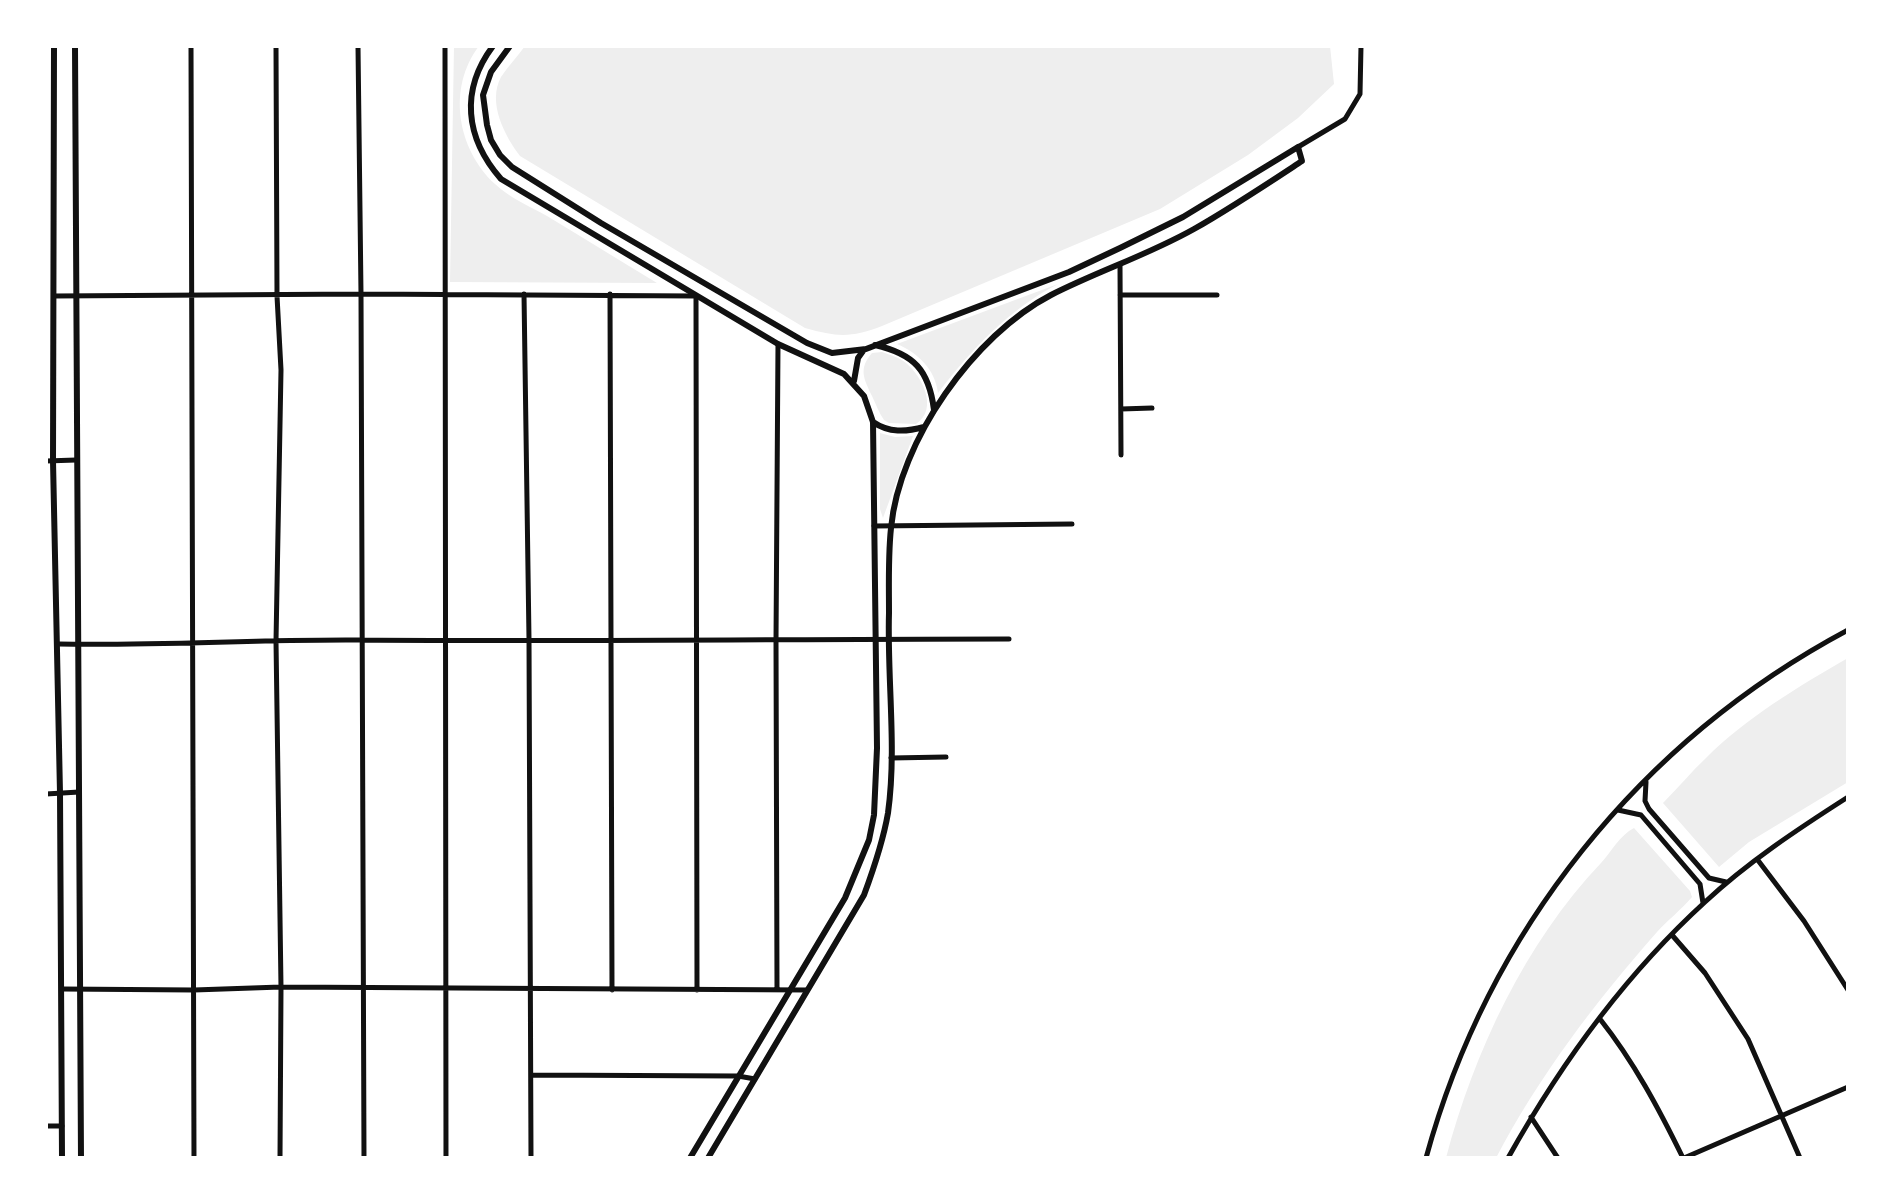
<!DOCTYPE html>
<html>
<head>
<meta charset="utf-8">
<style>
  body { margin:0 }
  #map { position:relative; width:1894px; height:1204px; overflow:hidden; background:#fff; font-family:Arial,sans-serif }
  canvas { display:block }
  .frame { position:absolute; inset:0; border:48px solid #fff; pointer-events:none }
</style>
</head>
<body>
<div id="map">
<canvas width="1894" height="1204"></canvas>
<div class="frame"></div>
</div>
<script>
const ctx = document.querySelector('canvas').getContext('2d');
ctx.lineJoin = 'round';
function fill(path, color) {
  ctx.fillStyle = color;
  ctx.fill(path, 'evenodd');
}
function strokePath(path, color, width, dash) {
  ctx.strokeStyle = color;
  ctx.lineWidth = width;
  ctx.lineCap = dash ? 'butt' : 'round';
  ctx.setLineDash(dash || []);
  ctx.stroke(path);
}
fill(new Path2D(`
  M454 46H479C447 88 457 149 495 184 510 198 529 206 547 216 584 238 620 261 657 283L450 282Z
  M525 46H1330L1334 84 1298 118 1248 155 1160 209 882 326C851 338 837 337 805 328L520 156C505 136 487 103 501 77 508 66 518 56 525 46Z
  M1058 284C1008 310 972 349 938 393 935 369 918 353 897 344Z
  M882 352C890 355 899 357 906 363 922 376 939 409 916 424L889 423 884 420C879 413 876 404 872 396 864 379 858 369 872 353Z
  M880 433 895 437 913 436 883 518 880 509Z
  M1848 658V782L1749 842 1719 867 1663 803C1678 788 1691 772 1706 758 1746 718 1799 686 1848 658Z
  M1634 828 1690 891 1692 897C1681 910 1668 920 1657 932 1596 1001 1539 1076 1496 1158H1446C1474 1052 1525 943 1601 863 1611 852 1620 835 1634 828Z`), '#eee');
strokePath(new Path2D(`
  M191 46 194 1158
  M276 46 277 296 281 370 276 641 281 987 280 1158
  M358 46 361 294 364 1158
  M445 46 446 1158
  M1298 147 1345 119 1360 94 1361 46
  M1120 266 1121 455
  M524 294 529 639 531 1158
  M610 294 612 990
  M1120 295H1217
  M54 296 361 294 696 296 697 990
  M1121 409 1152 408
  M46 461 76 460
  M874 526 1072 524
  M59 644C159 646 260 639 361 640 577 642 793 639 1009 639
  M891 758 946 757
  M1646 782 1645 801 1649 809 1709 878 1726 882
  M46 794 79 792
  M1618 810 1641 815 1700 884 1703 903
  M1757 859 1804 921 1848 990
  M1672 935 1705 973 1748 1039 1800 1158
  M62 989 194 990 281 987 807 990
  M777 990 776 640 778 344
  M1600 1019C1634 1062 1659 1109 1683 1158
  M531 1075 738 1076 755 1079
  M1531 1117 1558 1158
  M46 1126H62
  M1426 1158C1488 931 1640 741 1848 630
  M1508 1158C1560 1065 1626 974 1705 902 1748 862 1798 829 1848 797
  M1684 1158 1848 1087`), '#111', 5);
strokePath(new Path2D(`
  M54 46 53 461 60 793 62 1158
  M75 46 81 1158
  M493 46C460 90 465 138 501 179L778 344 844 374 864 396 873 422 877 748 874 815 869 840 845 898 690 1158
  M510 46 491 72 483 95 487 125 491 140 500 155 512 167 601 223 807 343 832 353 866 349 1069 272 1120 248 1183 217 1298 147 1302 161C1267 184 1231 208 1194 229 1148 255 1098 271 1051 295 974 335 899 441 891 528 888 556 889 585 889 613 887 679 897 748 888 813 883 842 874 868 864 895L708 1158
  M875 345C914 354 929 370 934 410
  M854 381 858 358 863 351
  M873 422C889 433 906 432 924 427`), '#111', 6);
</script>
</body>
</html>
